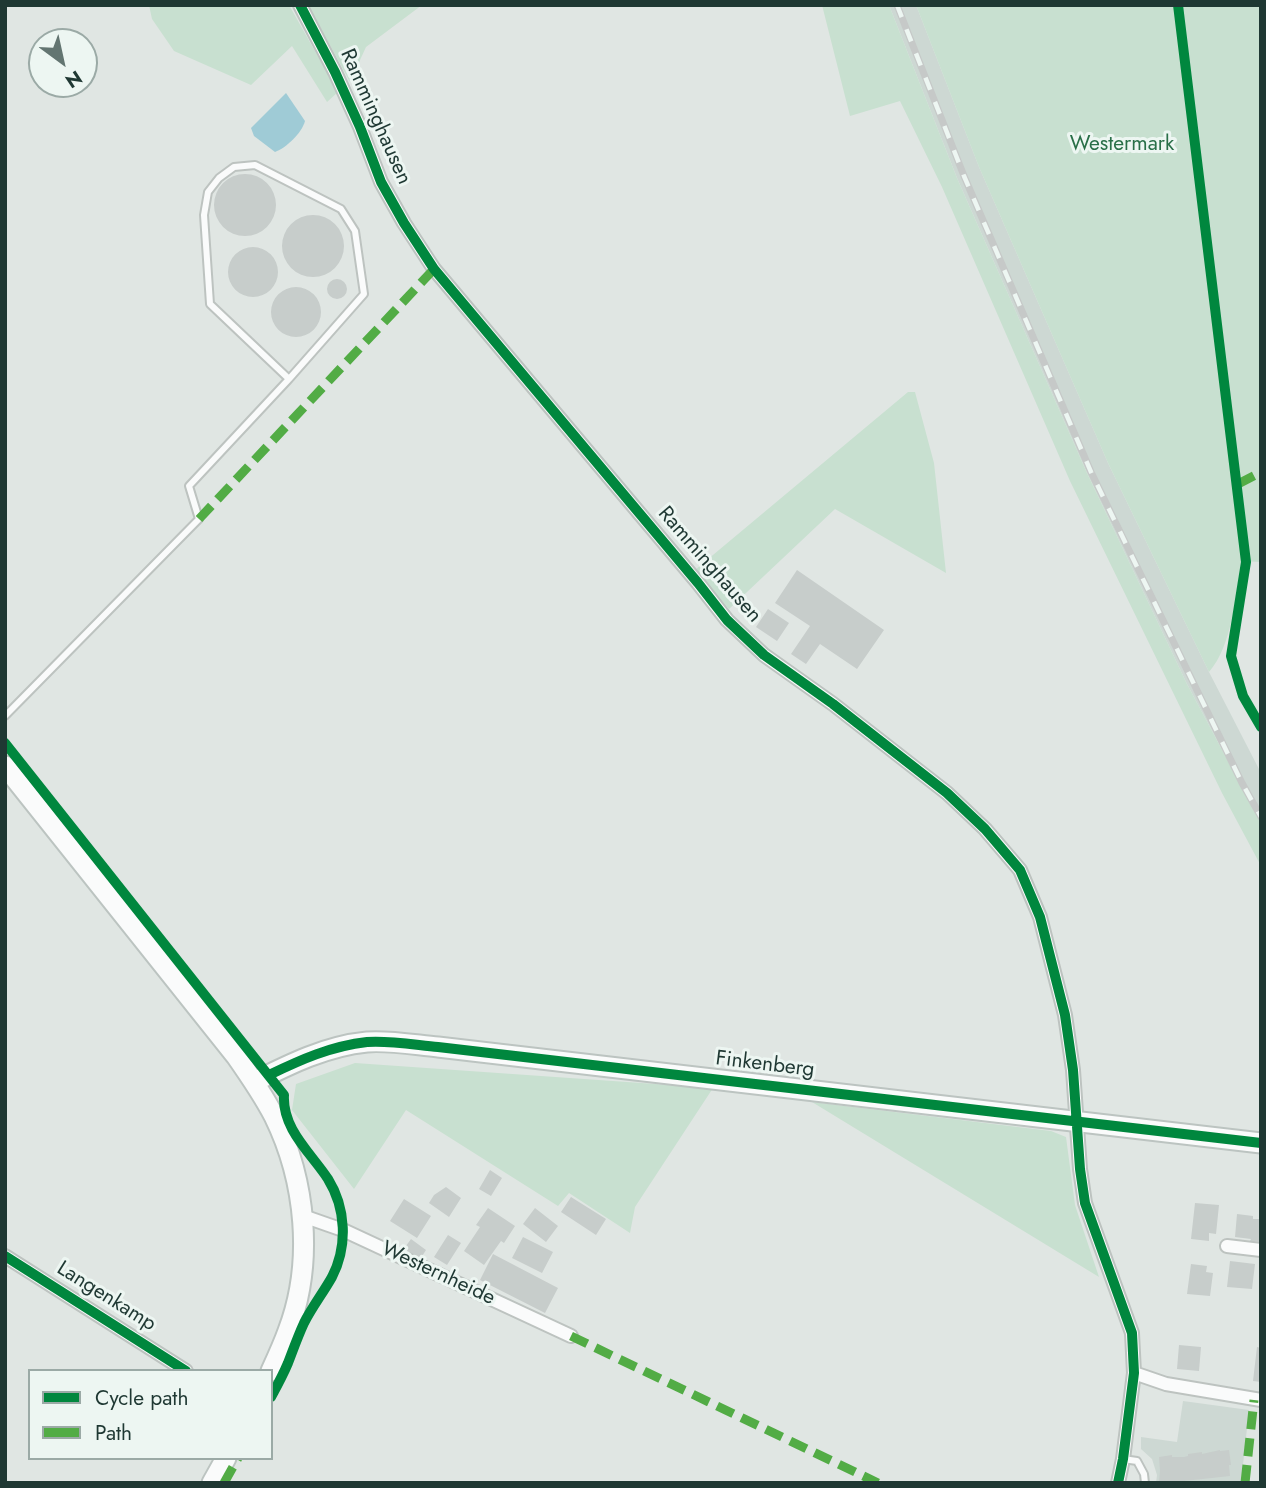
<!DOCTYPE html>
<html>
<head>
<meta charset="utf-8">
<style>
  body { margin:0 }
  #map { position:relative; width:1266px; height:1488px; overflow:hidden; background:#e0e6e3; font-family:Jost,sans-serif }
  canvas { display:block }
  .frame { position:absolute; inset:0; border:7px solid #1f3833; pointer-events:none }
  .legend { position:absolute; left:28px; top:1369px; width:245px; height:91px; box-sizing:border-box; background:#edf6f2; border:2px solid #9baaa6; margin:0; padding:9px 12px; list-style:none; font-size:21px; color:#1f3833 }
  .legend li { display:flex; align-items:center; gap:14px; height:35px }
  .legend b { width:35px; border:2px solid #9baaa6 }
  .north { position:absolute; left:28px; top:28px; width:70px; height:70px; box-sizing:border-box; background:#edf6f2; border:2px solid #9baaa6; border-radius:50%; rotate:147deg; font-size:19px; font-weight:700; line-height:28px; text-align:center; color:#1f3833 }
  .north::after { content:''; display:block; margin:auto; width:24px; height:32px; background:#637571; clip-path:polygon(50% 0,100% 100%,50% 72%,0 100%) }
</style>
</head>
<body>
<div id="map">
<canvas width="1266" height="1488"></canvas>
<div class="frame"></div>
<ul class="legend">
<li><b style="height:9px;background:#00873e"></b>Cycle path</li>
<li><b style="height:9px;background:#52ac45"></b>Path</li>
</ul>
<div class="north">N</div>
</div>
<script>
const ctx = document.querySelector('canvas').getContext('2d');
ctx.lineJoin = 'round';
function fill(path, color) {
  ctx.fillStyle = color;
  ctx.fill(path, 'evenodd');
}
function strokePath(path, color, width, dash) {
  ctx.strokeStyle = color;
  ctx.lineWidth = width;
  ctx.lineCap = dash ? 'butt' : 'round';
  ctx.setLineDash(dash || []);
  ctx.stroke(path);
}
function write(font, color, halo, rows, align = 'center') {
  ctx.font = font + ' Jost,sans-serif';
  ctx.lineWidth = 6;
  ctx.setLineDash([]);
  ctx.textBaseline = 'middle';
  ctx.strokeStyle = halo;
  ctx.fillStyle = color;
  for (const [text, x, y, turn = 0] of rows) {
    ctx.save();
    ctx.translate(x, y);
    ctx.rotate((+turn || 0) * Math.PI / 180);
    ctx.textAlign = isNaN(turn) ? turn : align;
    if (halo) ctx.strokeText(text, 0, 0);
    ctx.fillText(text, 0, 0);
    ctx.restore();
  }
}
fill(new Path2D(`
  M889 5H916L979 167 1108 463 1209 672 1261 773V823L1187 684 1087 473 957 178Z
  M1183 1401 1249 1410 1241 1483H1156L1157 1475 1152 1459 1141 1449V1437L1177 1442Z`), '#cdd8d3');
fill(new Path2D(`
  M149 5H289L338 92 327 102 292 46 251 85 174 51 152 19Z
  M308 5H422L366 47 350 82Z
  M822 5H889L957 178 1087 473 1187 684 1261 823V866L1222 793 1070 481 942 187 900 101 850 116Z
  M916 5H1261V562L1241 561C1236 595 1232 646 1209 672L1108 463 979 167Z
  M908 392H915L934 463 946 573 835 509 729 609 695 570Z
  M355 1063 713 1088 635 1207 630 1233 569 1193 558 1206 406 1110 354 1189 292 1110 296 1084Z
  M812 1102 1051 1131 1066 1137 1075 1205 1099 1277Z`), '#c8e0d0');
fill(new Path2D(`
  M286 93 305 121C302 133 286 148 275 152L254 136 251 128Z`), '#9fcbd6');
fill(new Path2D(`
  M214 205a31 31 0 1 1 62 0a31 31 0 1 1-62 0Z
  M282 246a31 31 0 1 1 62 0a31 31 0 1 1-62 0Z
  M228 272a25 25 0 1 1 50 0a25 25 0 1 1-50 0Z
  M327 289a10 10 0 1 1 20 0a10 10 0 1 1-20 0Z
  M271 312a25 25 0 1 1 50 0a25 25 0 1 1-50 0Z
  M797 570 884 630 857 669 820 644 806 664 791 654 810 626 775 603Z
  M768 609 789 623 777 641 756 627Z
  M490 1170 502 1178 491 1196 479 1189Z
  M446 1187 461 1198 449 1217 429 1203 434 1195Z
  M571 1197 606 1219 596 1235 561 1212Z
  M404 1199 431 1216 417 1238 390 1221Z
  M1195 1203 1219 1205 1216 1234 1209 1233V1241L1191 1239Z
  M488 1208 515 1226 504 1243 501 1241 484 1265 464 1251 480 1227 476 1225Z
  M535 1208 558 1226 546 1242 523 1224Z
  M1237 1214 1253 1216V1219H1261V1242L1250 1241 1251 1239 1235 1237Z
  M448 1235 461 1243 447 1265 434 1257Z
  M523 1237 553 1252 542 1273 512 1258Z
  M411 1239 426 1250 419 1261 403 1250Z
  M493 1254 558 1288 545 1313 480 1280Z
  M1230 1261 1255 1264 1252 1289 1227 1287Z
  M1191 1264 1207 1266 1206 1272 1213 1273 1210 1296 1187 1294Z
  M1179 1345 1201 1347 1199 1371 1177 1369Z
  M1257 1347 1261 1348V1382L1253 1381Z
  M1220 1450V1451L1229 1450 1231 1465H1229L1230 1476 1184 1481 1187 1483H1159L1160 1471 1159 1457 1172 1455V1457H1184L1188 1456V1454L1202 1452V1454Z`), '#c7cdcb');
const lane = new Path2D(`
  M5 716 199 519 189 486 289 379 364 294 355 231 341 209 255 165 234 167 219 178 208 192 204 215 210 304 289 379
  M1123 1459 1137 1461 1144 1474 1145 1483`);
const street = new Path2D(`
  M300 5 335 72 360 127 381 182 404 223 434 269 698 583 727 620 764 655 833 704 947 793 985 829 1020 870 1040 917 1065 1015 1073 1070 1080 1169 1085 1203 1132 1333 1134 1373 1123 1459 1118 1483
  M303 1216 343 1230 571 1336
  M1227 1246 1261 1250
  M5 1256 186 1371
  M1134 1373 1166 1384 1261 1400`);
const secondary = new Path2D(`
  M5 766 236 1056C250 1076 263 1095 274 1116 306 1181 314 1263 288 1331 283 1345 277 1358 271 1371
  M254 1082C290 1064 326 1046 367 1042 388 1040 416 1045 438 1047L1261 1143
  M212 1483 226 1458`);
strokePath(lane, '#bdc3c0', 10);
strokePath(street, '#bdc3c0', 16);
strokePath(secondary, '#bcc4c1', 23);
strokePath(lane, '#fafbfb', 6);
strokePath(street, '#fafbfb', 12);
strokePath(secondary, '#fafbfb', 19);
const rail = new Path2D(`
  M897 5 964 176 1091 472 1242 783 1261 817`);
strokePath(rail, '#c6c9c8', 7);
strokePath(rail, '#edf6f2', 4.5, [13]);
strokePath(new Path2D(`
  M1238 484 1261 472
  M199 519 434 269
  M571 1336 878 1483
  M224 1483 238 1458
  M1245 1483 1254 1400`), '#52ac45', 9, [18, 9]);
strokePath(new Path2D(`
  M300 5 335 72 360 127 381 182 404 223 434 269 698 583 727 620 764 655 833 704 947 793 985 829 1020 870 1040 917 1065 1015 1073 1070 1080 1169 1085 1203 1132 1333 1134 1373 1123 1459 1118 1483
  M1178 5 1246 562 1231 656 1243 696 1261 727
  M5 743 284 1095C282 1129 311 1153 328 1179 346 1208 348 1246 332 1277 323 1293 312 1307 304 1323 298 1336 293 1350 288 1363 283 1375 277 1386 271 1397
  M269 1075C300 1060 331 1046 367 1042 387 1040 416 1045 438 1047L1261 1143
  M5 1256 186 1371`), '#00873e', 10);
write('21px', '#1f3833', '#edf6f2', [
  ["Ramminghausen",375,117,66],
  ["Ramminghausen",709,565,49],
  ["Finkenberg",765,1065,7],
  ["Westernheide",438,1274,25],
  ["Langenkamp",106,1297,32]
]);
write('21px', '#296f48', '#edf6f2', [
  ["Westermark",1122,145]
]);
</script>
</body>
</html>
